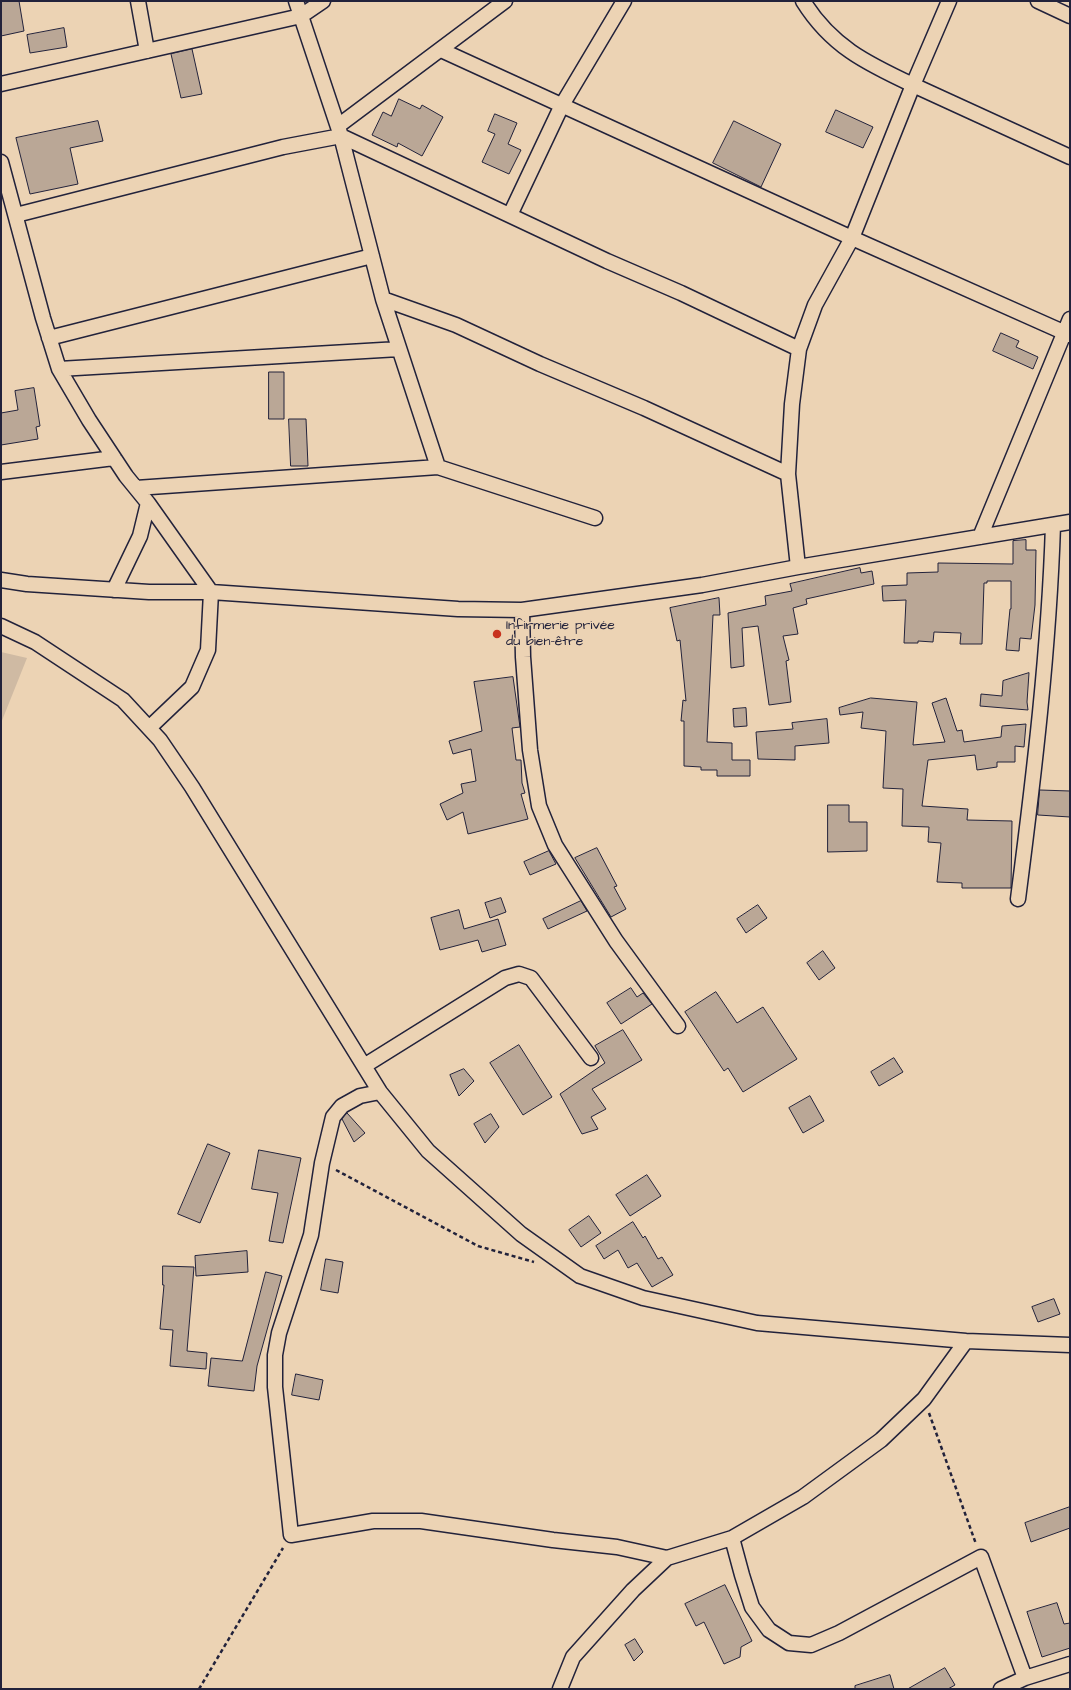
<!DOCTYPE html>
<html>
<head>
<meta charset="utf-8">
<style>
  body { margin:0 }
  #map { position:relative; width:1071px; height:1690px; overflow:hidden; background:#ecd3b4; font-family:"Architects Daughter",sans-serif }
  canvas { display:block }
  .frame { position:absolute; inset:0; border:2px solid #22223b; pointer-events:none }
</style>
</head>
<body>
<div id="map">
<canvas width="1071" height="1690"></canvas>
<div class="frame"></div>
</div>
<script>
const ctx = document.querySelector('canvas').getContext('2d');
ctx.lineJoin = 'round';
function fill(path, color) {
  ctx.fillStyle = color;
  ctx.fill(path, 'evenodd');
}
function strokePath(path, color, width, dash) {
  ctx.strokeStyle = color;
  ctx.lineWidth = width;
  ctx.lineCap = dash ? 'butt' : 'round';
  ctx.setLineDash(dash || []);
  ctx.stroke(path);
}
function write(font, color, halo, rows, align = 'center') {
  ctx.font = font + ' "Architects Daughter",sans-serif';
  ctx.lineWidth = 3;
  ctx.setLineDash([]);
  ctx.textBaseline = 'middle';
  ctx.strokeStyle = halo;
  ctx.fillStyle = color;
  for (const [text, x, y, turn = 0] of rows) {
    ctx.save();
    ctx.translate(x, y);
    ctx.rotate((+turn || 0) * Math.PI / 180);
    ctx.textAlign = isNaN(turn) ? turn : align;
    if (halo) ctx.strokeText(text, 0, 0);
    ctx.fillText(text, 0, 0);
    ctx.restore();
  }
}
fill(new Path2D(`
  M1 652 27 658 1 723Z`), '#cfbaa3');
const building = new Path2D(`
  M1 1H19L24 31 1 36Z
  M64 28 67 47 30 53 27 35Z
  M192 49 202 94 181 98 171 54Z
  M399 99 420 109 422 105 443 117 422 156 398 143 397 147 372 135 383 112 391 116Z
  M836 110 873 127 863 148 826 132Z
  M495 114 517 123 508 144 521 150 509 174 482 162 495 134 488 131Z
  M98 121 103 141 70 148 78 184 30 194 16 138Z
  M734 121 781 144 761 187 713 163Z
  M1001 333 1019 341 1016 347 1038 357 1033 369 993 351Z
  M269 372H284V419H269Z
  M34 388 40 426 36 427 38 439 1 445V413L18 410 15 391Z
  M289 419H306L308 466H291Z
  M1026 540V550H1036L1035 605 1031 639 1020 638 1019 651 1006 650 1010 609H1011V581H987V583H984L982 644H960L961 633 934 632 933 642 918 641V643H904L906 600 883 601 882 586 907 585V573L938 572V563L1013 564V541Z
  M860 568 861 573 872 571 874 584 806 599 807 604 793 608 798 634 783 636 789 660 786 661 791 702 769 705 758 626 742 628 744 666 731 668 728 613 766 605 765 596 792 591 790 584Z
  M719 598 720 615H713L707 742 732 743V760H750V776H717V770H701V767L684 766V721H681L683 700 686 701 680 640 677 641 670 608Z
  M1029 673 1027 702 1028 710 980 706 981 694 1002 696 1003 681Z
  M513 677 520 727 512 728 516 760H521L522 783 525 793 521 794 528 819 468 834 463 812 447 820 440 804 463 793 461 784 476 781 471 749 453 754 449 741 482 731 474 682Z
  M871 698 917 702 913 745 945 742 932 703 946 698 957 731 962 730 964 742 1001 737 1002 726 1026 724 1024 747 1015 746V762H997V767L977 770 975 755 928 760 922 806 968 809 967 820 1012 821 1011 888H962V883L937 882 941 843 928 842 929 827 902 826 903 789 883 788 886 731 861 728 863 712 840 715 839 708Z
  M746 708 747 726 734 727 733 709Z
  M827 719 829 743 795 746V760L758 759 756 732 793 729 792 723Z
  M1040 790 1070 791V817L1038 815Z
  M828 805H849V822H867V851L828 852Z
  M597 848 617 886 614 887 626 909 611 917 575 858Z
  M549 851 556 864 530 875 524 862Z
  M501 898 506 912 490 918 485 903Z
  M581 901 587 911 548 929 543 919Z
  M758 905 767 918 746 933 737 919Z
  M459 910 464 929 498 919 506 945 482 952 478 940 440 950 431 918Z
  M823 951 835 968 819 980 807 963Z
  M631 988 637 997 643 993 652 1004 621 1024 607 1003Z
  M716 992 737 1023 763 1007 797 1059 743 1092 728 1068 724 1071 685 1012Z
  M623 1030 642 1060 592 1089 606 1109 591 1117 598 1129 582 1134 560 1094 605 1063 595 1046Z
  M519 1045 552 1097 523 1115 490 1063Z
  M894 1058 903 1072 879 1086 871 1072Z
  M464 1069 474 1081 459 1096 450 1075Z
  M810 1096 824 1121 803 1133 789 1108Z
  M347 1113 365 1133 354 1142 342 1119Z
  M491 1114 499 1127 485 1143 474 1124Z
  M208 1144 230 1153 200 1223 178 1214Z
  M259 1150 301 1158 283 1243 269 1241 278 1193 252 1189Z
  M647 1175 661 1196 630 1216 616 1195Z
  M589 1216 601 1233 581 1247 569 1230Z
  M633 1222 643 1238 645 1236 658 1259 662 1257 673 1275 652 1287 637 1263 628 1268 618 1250 604 1259 596 1246Z
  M247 1251 248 1272 196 1276 195 1256Z
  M326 1259 343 1262 338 1293 321 1290Z
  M163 1266 194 1267 187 1351 207 1353 206 1369 170 1366 173 1330 160 1329 164 1285H163Z
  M266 1272 282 1276 257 1366 254 1391 208 1386 211 1358 242 1361Z
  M1054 1299 1060 1314 1038 1322 1032 1307Z
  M296 1374 323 1380 319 1400 292 1395Z
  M1070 1507V1528L1031 1542 1025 1523Z
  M725 1585 752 1641 741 1647 740 1657 724 1664 704 1622 696 1626 685 1604Z
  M1057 1603 1064 1624 1070 1623V1648L1042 1657 1027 1612Z
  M635 1639 643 1652 634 1661 625 1645Z
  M945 1668 955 1685 948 1689H908Z
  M890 1675 894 1689H855V1686Z`);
fill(building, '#baa796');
strokePath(building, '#22223b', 1);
const street = new Path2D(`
  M138 1 147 51
  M949 1 913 85 1070 157
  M1038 1 1070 16
  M441 50 852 238 1070 335
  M1 84 301 16 323 1
  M338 126 505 1
  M1 162 43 318 59 369 89 420 126 476 148 503 140 536 114 590
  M16 215 283 147 341 136 607 261 681 293 799 349
  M510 215 562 105 624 1
  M383 299 456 325 540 364 644 408 788 474
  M49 338 372 256
  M59 369 399 349
  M438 467 595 518
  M1 472 114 458
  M136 488 438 467 383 299 341 136 296 1
  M148 503 211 592 208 650 192 687 149 728
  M980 537 1070 319
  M798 567 788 474 792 404 799 349 815 305 852 238 913 85C866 63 831 46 803 1
  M1 580 27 584 149 592H211L458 609 522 610 702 585 798 567 1070 522
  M522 610 523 657 530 750 539 806 555 845 616 941 678 1026
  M1 626 35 642 123 700 160 740 192 787 380 1092 428 1151 521 1234 580 1276 643 1298 757 1323 966 1341 1070 1345
  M1018 899C1034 775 1049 650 1053 525
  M364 1066 505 978 519 974 531 978 591 1058
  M380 1092 360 1096 342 1106 333 1117 322 1163 311 1235 279 1333 275 1355V1387L291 1535 373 1521H421L553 1540 617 1547 667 1558
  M732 1538 742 1575 752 1607 769 1630 789 1643 811 1645 839 1633 981 1557 1025 1678 1001 1689
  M1025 1678 1070 1664
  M560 1689 573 1657 633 1590 667 1558 732 1538 803 1497 881 1440 924 1399 966 1341`);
strokePath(street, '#22223b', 17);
strokePath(new Path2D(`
  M336 1170 478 1246 534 1262
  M929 1413 976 1544
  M199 1689 283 1548`), '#22223b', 2.5, [4, 3]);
strokePath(street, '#ecd3b4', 14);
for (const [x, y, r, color] of [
  [497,634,5,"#c8321e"]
]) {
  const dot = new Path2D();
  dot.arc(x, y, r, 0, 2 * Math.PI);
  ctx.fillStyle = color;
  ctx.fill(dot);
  strokePath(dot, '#ecd3b4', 1.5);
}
write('14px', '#22223b', '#ecd3b4', [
  ["Infirmerie privée",506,626],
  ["du bien-être",506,642]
], 'left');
</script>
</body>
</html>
